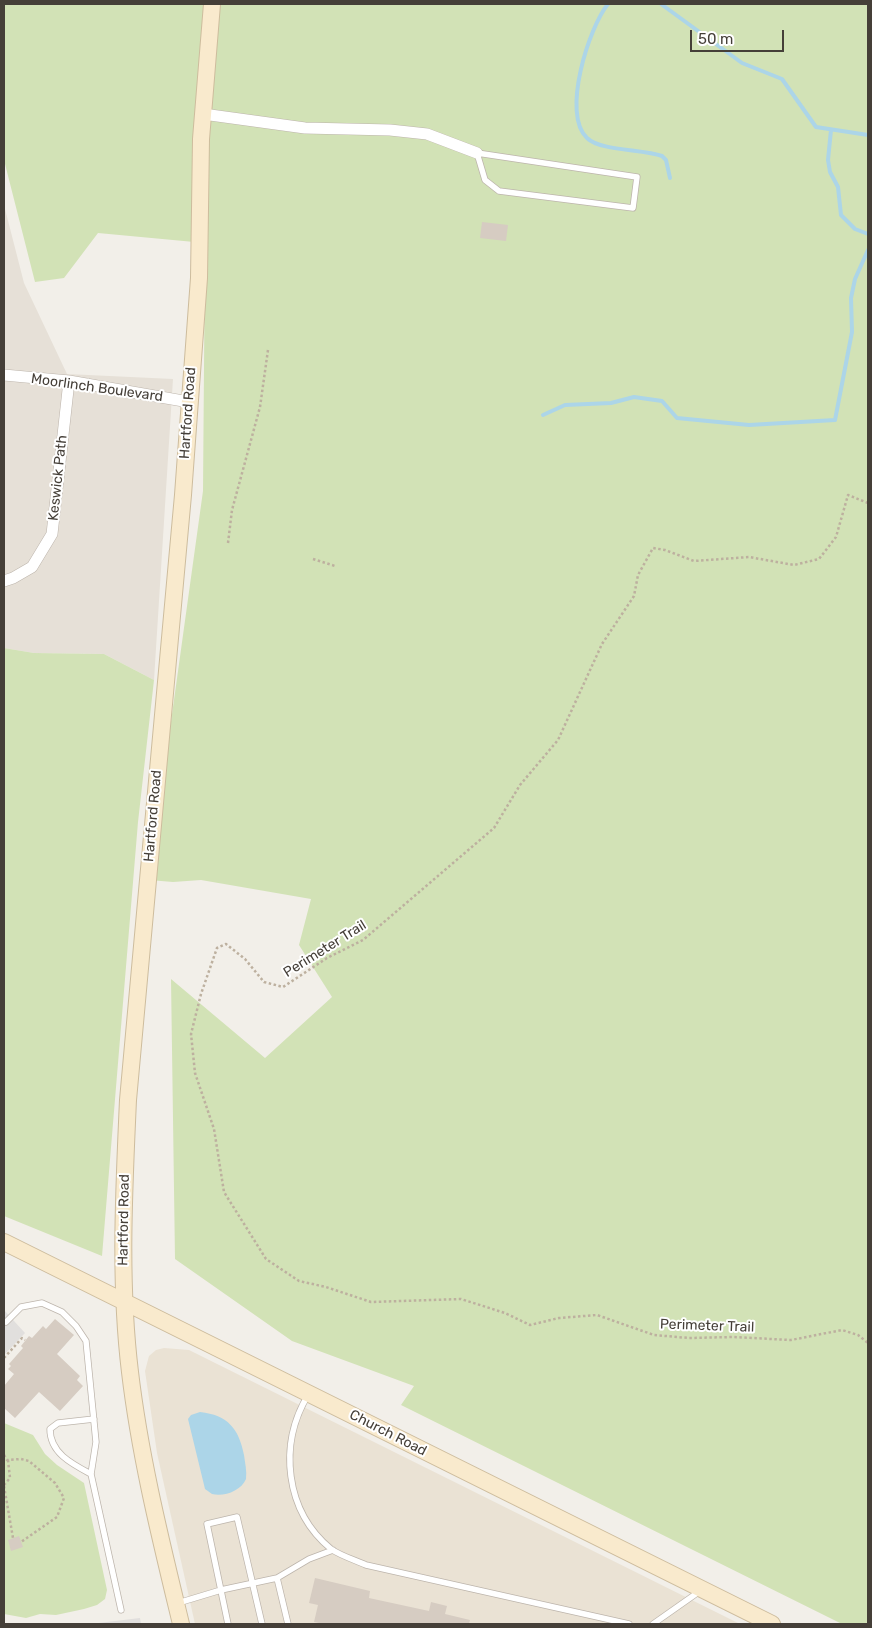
<!DOCTYPE html>
<html>
<head>
<meta charset="utf-8">
<style>
  body { margin:0 }
  #map { position:relative; width:872px; height:1628px; overflow:hidden; background:#f2efe9; font-family:Rubik,sans-serif }
  canvas { display:block }
  .frame { position:absolute; inset:0; border:5px solid #453f38; pointer-events:none }
  .scale { position:absolute; left:690px; top:30px; width:94px; height:22px; box-sizing:border-box; border:2px solid #453f38; border-top:0; padding-left:6px; font-size:15px; line-height:18px; white-space:nowrap; color:#453f38; -webkit-text-stroke:4px #fff; paint-order:stroke }
</style>
</head>
<body>
<div id="map">
<canvas width="872" height="1628"></canvas>
<div class="frame"></div>
<div class="scale">50 m</div>
</div>
<script>
const ctx = document.querySelector('canvas').getContext('2d');
ctx.lineJoin = 'round';
function fill(path, color) {
  ctx.fillStyle = color;
  ctx.fill(path, 'evenodd');
}
function strokePath(path, color, width, dash) {
  ctx.strokeStyle = color;
  ctx.lineWidth = width;
  ctx.lineCap = dash ? 'butt' : 'round';
  ctx.setLineDash(dash || []);
  ctx.stroke(path);
}
function write(font, color, halo, rows, align = 'center') {
  ctx.font = font + ' Rubik,sans-serif';
  ctx.lineWidth = 4;
  ctx.setLineDash([]);
  ctx.textBaseline = 'middle';
  ctx.strokeStyle = halo;
  ctx.fillStyle = color;
  for (const [text, x, y, turn = 0] of rows) {
    ctx.save();
    ctx.translate(x, y);
    ctx.rotate((+turn || 0) * Math.PI / 180);
    ctx.textAlign = isNaN(turn) ? turn : align;
    if (halo) ctx.strokeText(text, 0, 0);
    ctx.fillText(text, 0, 0);
    ctx.restore();
  }
}
fill(new Path2D(`
  M4 205 24 283 67 374 173 379 154 680 104 654 34 653 4 648Z`), '#e6e0d7');
fill(new Path2D(`
  M164 1348 189 1350 740 1624H195L157 1453 145 1371 149 1356 156 1350Z`), '#eae2d4');
fill(new Path2D(`
  M4 4H868V1624H842L401 1405 414 1386 292 1341 175 1259 171 979 265 1058 332 997 299 945 311 899 201 880 173 882 149 880 203 491 205 243 98 233 64 278 35 282 4 160Z
  M4 648 34 653 104 654 154 680 138 822 102 1256 4 1216Z
  M4 1423 33 1435 45 1454 57 1465 84 1483 107 1590 105 1599 97 1605 84 1609 56 1615 40 1614 26 1618 4 1614Z`), '#d2e2b6');
fill(new Path2D(`
  M4 1310 25 1333 4 1355Z
  M140 1618 141 1624H90Z`), '#e1dfdd');
fill(new Path2D(`
  M200 1412C228 1415 239 1429 244 1455 245 1463 247 1471 246 1479 241 1491 224 1497 212 1494L205 1489 188 1419 191 1415Z`), '#acd5e8');
strokePath(new Path2D(`
  M608 4C589 27 561 114 587 138 600 151 643 149 662 156L666 160 670 178
  M661 4 742 63 782 79 816 127 868 135
  M831 130 828 160 830 172 838 187 841 215 855 229 868 234
  M543 415 565 405 611 403 634 397 662 401 677 418 749 425 835 420 852 332 851 298 855 279 868 250`), '#acd5e8', 4);
fill(new Path2D(`
  M482 222 508 225 506 241 480 238Z
  M55 1319 74 1335 57 1354 80 1376 77 1380 83 1386 60 1411 39 1392 15 1418 4 1408V1386L14 1374 8 1369 11 1366 9 1364 23 1348 21 1346 29 1336 32 1338 43 1326 46 1329Z
  M19 1536 23 1547 11 1551 8 1540Z
  M315 1578 370 1591 369 1598 429 1611 431 1602 447 1606 445 1614 470 1620 469 1624H324L314 1622 318 1605 309 1603Z`), '#d6ccc2');
const lane = new Path2D(`
  M477 153 637 177 633 208 499 191 485 180Z
  M6 1322 21 1307 42 1303 62 1312 76 1326 86 1341 96 1442 91 1474 121 1610
  M308 1395C278 1445 285 1511 331 1549 341 1556 355 1560 366 1565L629 1624
  M91 1474C72 1464 50 1453 50 1429L58 1423 94 1419
  M277 1578 288 1624
  M178 1603 221 1590 277 1578 309 1559 333 1550
  M228 1624 207 1524 237 1517 262 1624
  M653 1624 700 1591`);
const street = new Path2D(`
  M203 114 305 128 390 130 427 134 477 153
  M4 375 69 381 189 402
  M4 581 13 578 32 567 52 534 69 381`);
const secondary = new Path2D(`
  M4 1242 772 1624
  M181 1624C161 1541 140 1457 130 1372 119 1281 124 1190 128 1100L183 495 199 278 201 139 212 4`);
strokePath(lane, '#bdb5ac', 7);
strokePath(street, '#bdb5ac', 12);
strokePath(secondary, '#cdbc9d', 18);
strokePath(new Path2D(`
  M868 503 848 495 836 537 819 559 794 565 749 557 694 561 665 550 653 548 638 575 634 596 602 644 558 740 520 785 494 828 363 940 327 958 283 987 264 982 245 959 226 944 217 948 201 994 191 1034 195 1073 214 1129 224 1192 266 1259 299 1281 326 1287 371 1302 461 1299 505 1313 530 1325 559 1318 597 1315 654 1335 689 1338 733 1337 791 1340 842 1330 858 1335 868 1343
  M228 543 232 510 260 407 268 350
  M313 559 335 566
  M4 1358 22 1338 25 1340
  M4 1455 7 1460 21 1459 29 1461 55 1483 64 1498 57 1517 21 1542
  M4 1485 10 1478 8 1460
  M4 1486 13 1538`), '#bdb09f', 2.5, [2.5, 2.5]);
strokePath(lane, '#fff', 5.5);
strokePath(street, '#fff', 11);
strokePath(secondary, '#f9eacd', 16);
write('14px', '#453f38', '#fff', [
  ["Moorlinch Boulevard",97,388,8],
  ["Hartford Road",188,413,-86],
  ["Keswick Path",58,478,-84],
  ["Hartford Road",153,816,-85],
  ["Perimeter Trail",325,949,-32],
  ["Hartford Road",124,1220,-89],
  ["Perimeter Trail",707,1326,2],
  ["Church Road",388,1433,27]
]);
</script>
</body>
</html>
